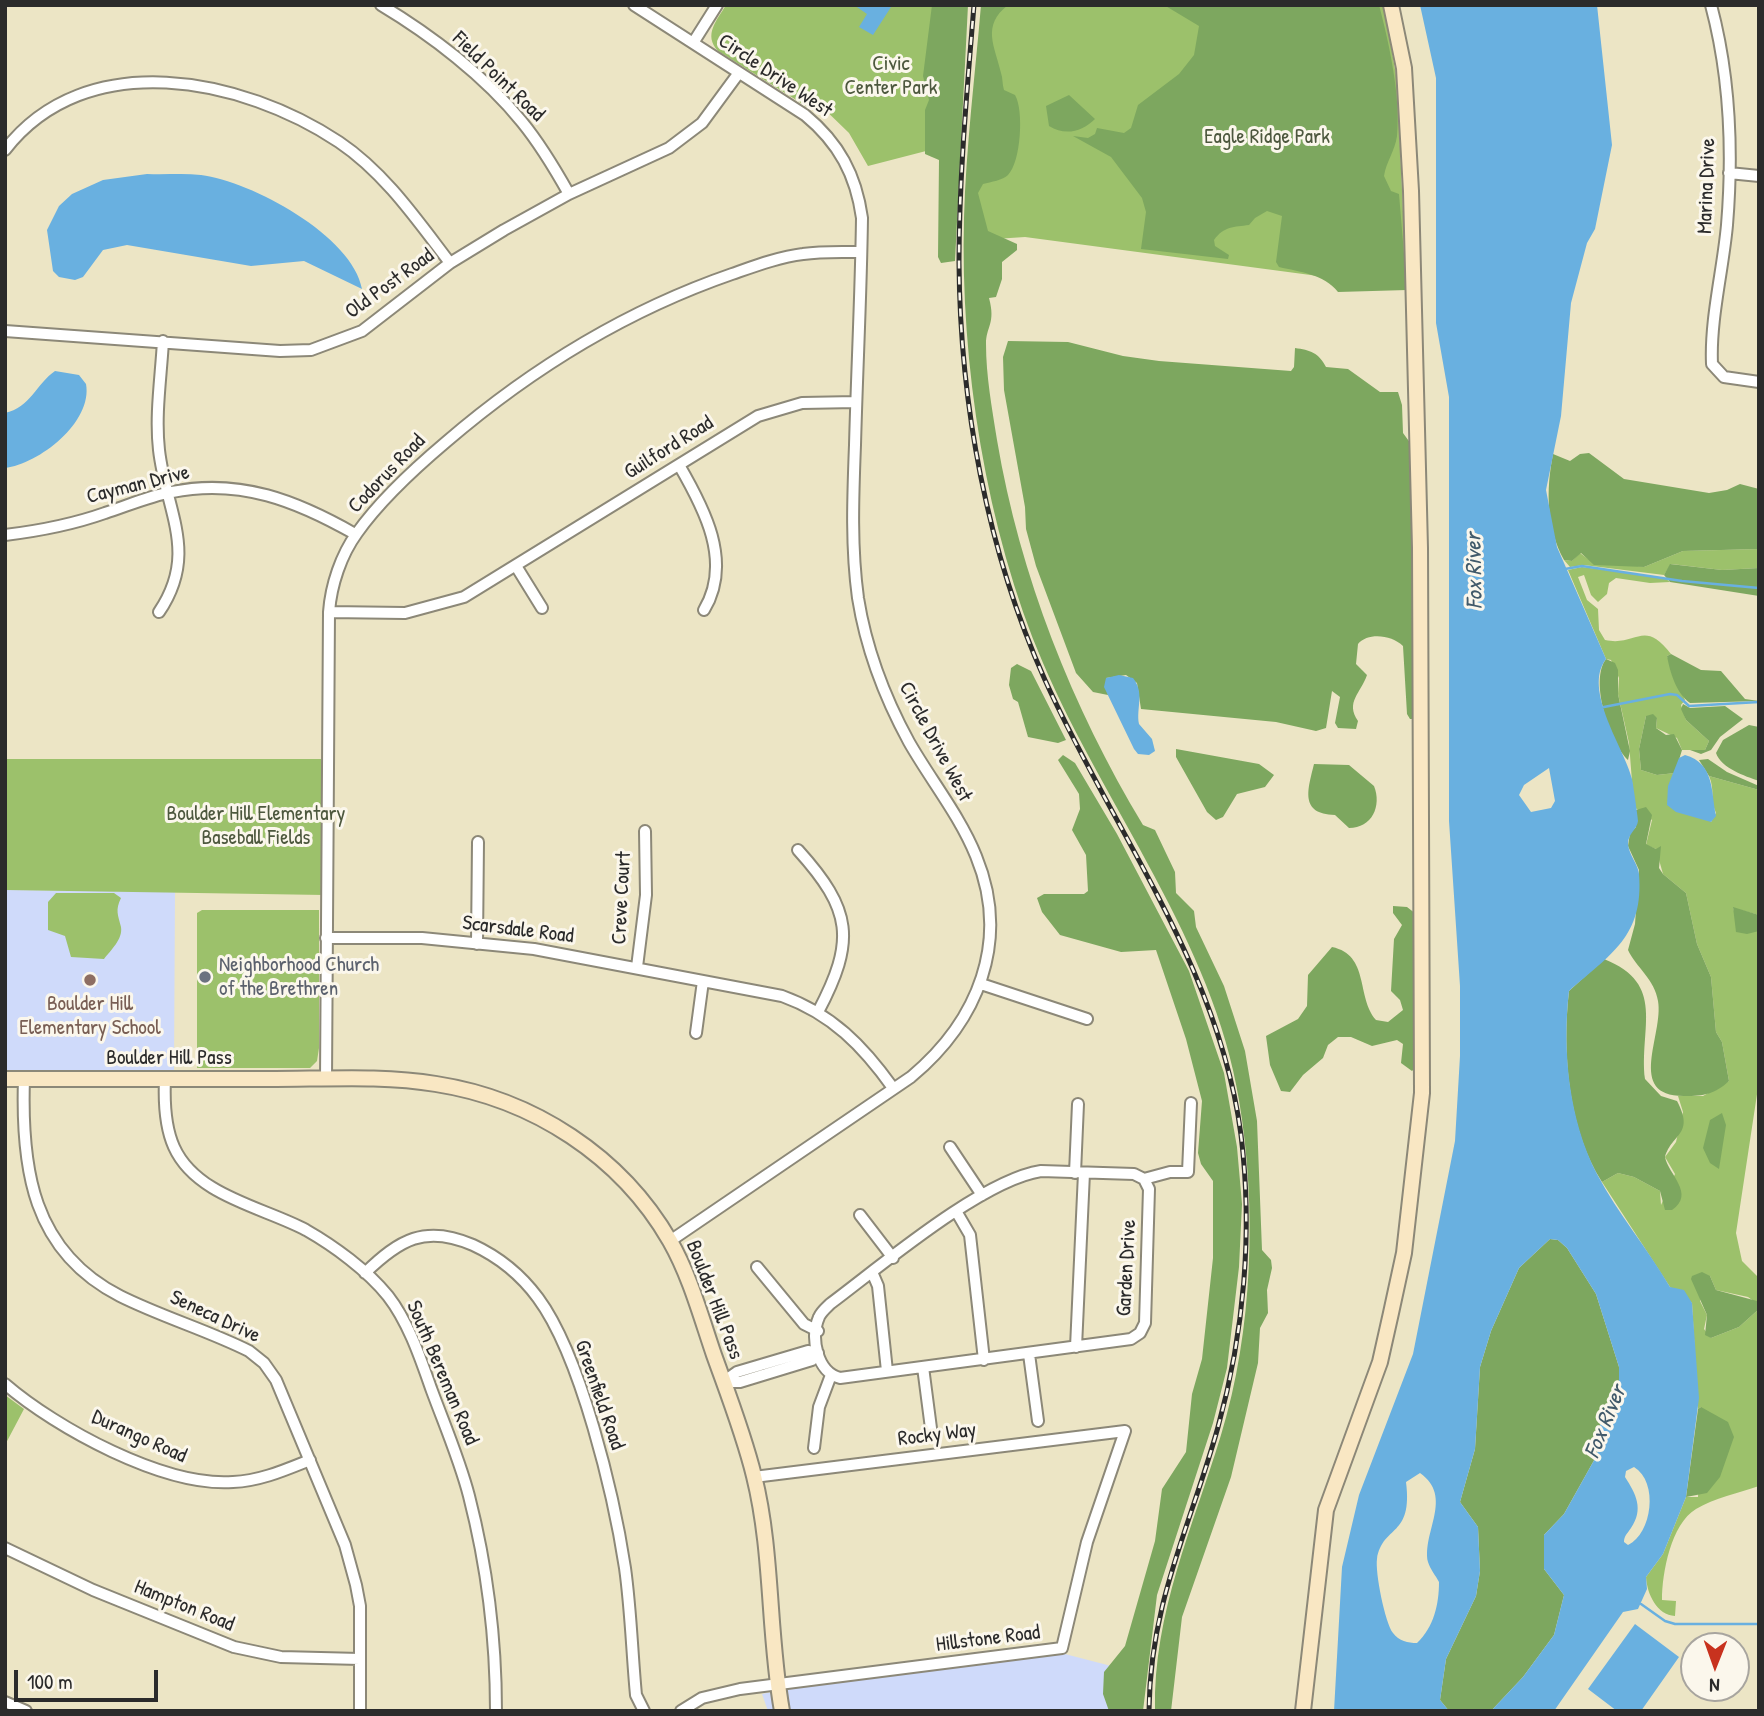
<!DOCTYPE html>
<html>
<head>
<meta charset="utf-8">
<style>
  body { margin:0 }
  #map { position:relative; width:1764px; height:1716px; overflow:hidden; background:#ece5c5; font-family:"Patrick Hand",sans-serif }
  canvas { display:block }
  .frame { position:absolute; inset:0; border:7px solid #2b2b2b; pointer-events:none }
  .north { position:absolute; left:1680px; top:1632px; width:70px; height:70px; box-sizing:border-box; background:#fbf7ec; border:2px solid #a8a59f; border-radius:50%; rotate:181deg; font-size:19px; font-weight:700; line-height:28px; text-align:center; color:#2b2b2b }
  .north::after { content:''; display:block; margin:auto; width:24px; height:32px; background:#c8321e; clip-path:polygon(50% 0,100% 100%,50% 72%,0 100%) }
  .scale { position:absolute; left:14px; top:1670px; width:144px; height:32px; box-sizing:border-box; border:4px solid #2b2b2b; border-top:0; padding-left:9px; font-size:21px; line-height:24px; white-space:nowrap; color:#2b2b2b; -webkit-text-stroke:5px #fbf7ec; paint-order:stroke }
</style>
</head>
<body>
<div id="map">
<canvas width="1764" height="1716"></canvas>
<div class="frame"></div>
<div class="north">N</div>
<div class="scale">100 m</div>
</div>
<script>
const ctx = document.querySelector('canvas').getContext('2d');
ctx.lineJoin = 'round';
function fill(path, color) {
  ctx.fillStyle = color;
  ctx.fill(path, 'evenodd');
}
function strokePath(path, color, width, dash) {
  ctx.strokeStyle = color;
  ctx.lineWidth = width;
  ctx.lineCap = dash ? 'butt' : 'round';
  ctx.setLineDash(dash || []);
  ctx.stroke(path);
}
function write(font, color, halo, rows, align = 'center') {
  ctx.font = font + ' "Patrick Hand",sans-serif';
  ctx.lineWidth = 6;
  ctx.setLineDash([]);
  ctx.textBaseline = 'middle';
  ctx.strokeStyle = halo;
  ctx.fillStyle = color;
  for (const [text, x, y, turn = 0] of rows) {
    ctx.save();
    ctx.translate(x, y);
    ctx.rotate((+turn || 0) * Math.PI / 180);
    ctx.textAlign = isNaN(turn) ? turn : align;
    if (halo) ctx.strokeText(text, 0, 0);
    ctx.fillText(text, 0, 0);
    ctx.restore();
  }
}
fill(new Path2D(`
  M5 890 175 891 174 1070H5Z
  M1065 1654 1115 1667 1118 1711H768L762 1694 792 1688Z`), '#cfdafa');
fill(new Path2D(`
  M726 5H964L957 143 868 166 849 133 816 101 809 108 718 51C703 35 717 20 726 5Z
  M983 5H1384L1397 81 1406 277 1318 276 1025 237 965 241Z
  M1759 549V568L1722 570 1671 564 1664 575 1584 565 1570 567 1564 560 1572 561 1580 553 1588 559 1644 567 1683 551Z
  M1582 567 1665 578 1670 582 1650 583 1616 578 1609 583 1607 594 1598 602 1591 595 1584 575 1578 577 1587 600 1598 609 1599 630 1605 640C1637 647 1643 618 1671 654L1667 656 1685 700 1681 705 1686 720 1709 741 1705 750H1682L1677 738 1656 728 1657 718 1646 716 1639 749 1641 770 1657 775 1675 773 1672 779 1711 822 1716 813C1710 800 1715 789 1709 776L1759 790V915L1733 908 1737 920 1759 931V1081L1736 1233 1742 1261 1759 1278V1305L1748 1297 1716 1290 1710 1276 1700 1301 1707 1315 1704 1329 1711 1338 1739 1327 1759 1309V1486C1739 1493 1714 1498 1696 1509 1671 1524 1662 1573 1662 1600L1676 1601 1675 1616C1657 1615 1647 1594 1646 1577L1663 1554 1686 1497H1698L1701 1407 1698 1409 1692 1303 1670 1287 1602 1182 1618 1173 1634 1177 1660 1191 1661 1205 1675 1174 1665 1157 1676 1142 1683 1112 1678 1096H1703L1729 1081 1722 1042 1716 1032 1711 977 1697 944 1686 893 1663 874 1656 849 1646 845 1652 820 1634 807 1629 743 1618 694 1619 678 1611 660 1606 659 1568 570Z
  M5 759H321L325 895 5 890Z
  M56 893H114L121 898C115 910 118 915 121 927 123 939 111 950 104 959L71 957 65 936 48 930V902Z
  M202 910H319V1048L317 1061 310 1068H197V913Z
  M5 1395 24 1409 5 1445Z`), '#9cc16b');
fill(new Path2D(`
  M932 5H968L955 261 941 263 938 257 939 160 925 154V110L929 100 923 76Z
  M981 5H1008C981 26 995 46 1001 73 1003 78 1002 84 1004 90L1015 95C1024 110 1021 162 1008 175 1003 180 991 182 983 184L978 193 988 231 1017 244V250L1002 262V279L996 297 989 298C996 324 986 326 986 344 986 376 992 408 997 440 1020 576 1072 707 1143 825L1155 830 1175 872 1176 893 1194 911 1196 927 1224 986 1245 1051 1257 1121 1262 1250 1271 1260 1272 1268 1267 1290 1268 1313 1260 1328 1258 1363 1231 1477 1182 1617 1171 1711H1155C1153 1613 1193 1527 1221 1435 1253 1331 1257 1207 1239 1100 1213 941 1105 808 1043 663 986 530 960 363 964 218 966 147 975 76 981 5Z
  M1164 5H1379C1389 43 1401 97 1397 136 1395 151 1386 162 1384 176L1391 191 1399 194 1407 290 1338 292C1324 274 1300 272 1279 267L1276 262 1282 216 1267 211 1255 218 1249 225C1234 227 1224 226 1214 240L1215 246 1229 255 1228 259 1141 249 1146 212 1142 198 1111 157 1073 136 1088 138 1095 134 1097 128 1124 133 1131 128 1138 105 1179 74 1194 55 1199 26Z
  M1069 95 1095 119C1082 132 1065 136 1049 126L1046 106Z
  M1008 341 1068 342 1123 356 1159 361 1291 371 1294 367 1295 348C1310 350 1319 353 1326 367L1348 369 1380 392H1398L1402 405 1403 433 1411 444 1415 650 1413 719H1410L1407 714 1403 646C1392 635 1368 632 1358 644L1356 664 1367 675C1361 693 1345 702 1358 721L1356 729 1338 728 1335 723 1340 697 1332 691 1326 728 1316 731 1276 722 1141 709 1137 683 1126 675 1106 678 1108 695 1093 692 1076 673 1036 566 1026 529 1025 507 1004 390 1003 357Z
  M1589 453 1624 479 1709 493 1727 490 1740 484 1759 489V549L1683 551 1644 567 1594 565 1581 553 1572 561 1564 560C1546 527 1546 490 1553 454L1570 461 1580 454Z
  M1670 564 1722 570 1759 568V596L1670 582 1664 575Z
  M1671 654 1701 670 1721 671 1745 699 1759 701 1690 703C1676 693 1670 672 1667 656Z
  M1606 659 1615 663 1618 670V694L1630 751 1628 760C1610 743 1589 681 1606 659Z
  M1017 664 1031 671 1066 740 1058 743 1028 737 1018 702 1013 699 1009 685 1011 668Z
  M1683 704 1690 708 1725 706 1743 719 1720 737 1711 750 1701 754 1690 750H1705L1709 741 1686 720 1681 709Z
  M1653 714 1657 718 1656 728 1666 735 1674 734 1682 750 1675 773 1657 775 1641 770 1639 749 1646 716Z
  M1749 725 1759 727V781C1745 776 1721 768 1716 753L1723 740Z
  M1176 749 1259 764 1274 775 1265 787 1237 794 1223 817 1216 820 1207 812 1176 757Z
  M1063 755 1075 763 1117 834 1189 971 1224 1073 1237 1147 1242 1204 1239 1267 1227 1368 1213 1423 1157 1595 1143 1711H1109L1103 1694 1104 1672 1125 1646 1155 1541 1162 1489 1186 1452 1192 1394 1202 1359 1213 1258V1181L1201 1164 1198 1153 1202 1101 1186 1039 1156 950 1121 952 1060 935 1042 912 1037 898 1044 894H1084L1088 891 1086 855 1072 830 1080 809 1079 794 1058 760Z
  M1708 759 1727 772 1759 786V790L1709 776 1699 760Z
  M1314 764 1349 765 1374 786C1382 806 1372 828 1349 828L1335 815C1299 814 1308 789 1314 764Z
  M1646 807 1652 815 1646 844 1656 849 1661 846 1659 868 1663 874 1686 893 1697 944 1711 977 1716 1032 1722 1042 1729 1081C1715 1094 1704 1096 1685 1096 1625 1097 1664 1035 1658 1001 1655 980 1636 967 1628 950L1635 924 1639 870 1628 846 1630 833 1636 827V810Z
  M1393 906 1407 907 1416 914 1418 1065 1412 1071 1401 1063 1403 1044 1397 1040 1372 1046 1351 1037H1338L1328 1045 1323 1058 1303 1075 1290 1092 1281 1091 1270 1065 1266 1036 1298 1019 1307 1006 1308 975 1332 947C1370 955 1356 997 1376 1020L1388 1022 1403 1010 1400 1000 1391 991 1394 939 1402 925 1393 913Z
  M1733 907 1759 915V931L1747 934 1736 932Z
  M1604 959C1667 984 1639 1028 1645 1079L1661 1096 1677 1101C1695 1135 1672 1133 1665 1157 1668 1174 1696 1194 1672 1210H1665L1660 1191 1634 1177 1618 1173 1602 1182C1568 1129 1562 1052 1569 991Z
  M1722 1113 1726 1125 1719 1169 1710 1163 1703 1148 1710 1120Z
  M1550 1239 1558 1240 1567 1248 1596 1294 1619 1367V1398L1600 1425 1597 1455 1564 1514 1544 1535V1569L1564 1595 1554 1635 1523 1677 1491 1711H1449L1440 1700 1446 1659 1476 1596 1480 1571 1478 1527 1460 1502 1475 1449 1480 1367 1491 1331 1519 1268Z
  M1702 1272 1710 1276 1716 1290 1757 1301 1759 1309 1739 1327 1711 1338 1705 1335 1707 1315 1691 1279 1692 1276Z
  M1701 1407 1728 1422 1734 1437 1720 1477 1707 1493 1686 1497 1698 1409Z`), '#7da75f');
fill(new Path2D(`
  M854 5H888L891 7 873 35 859 27 867 14Z
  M1420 5H1597L1612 145 1595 229 1587 243 1571 303 1561 416 1546 490 1557 547 1606 659C1582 690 1625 749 1632 779 1633 783 1638 818 1638 821 1637 830 1628 833 1628 844 1629 855 1638 864 1639 874 1644 936 1611 954 1569 991 1562 1051 1569 1120 1597 1174 1618 1214 1648 1249 1670 1287L1684 1290 1692 1303 1699 1398 1686 1497 1663 1554 1646 1577 1647 1589 1638 1609 1623 1612 1554 1711H1491L1523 1677 1554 1635 1564 1595 1544 1569V1535L1564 1514 1597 1455 1600 1425 1619 1398V1367L1596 1294 1567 1248 1558 1240 1550 1239 1519 1268 1491 1331 1480 1367 1475 1449 1460 1502 1478 1527 1480 1571 1476 1596 1446 1659 1440 1700 1449 1711H1334L1342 1567 1359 1495 1413 1354 1455 1141 1460 1056V986L1449 821V397L1436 323V78ZM1549 768 1555 801 1551 808 1531 812 1519 795 1524 785ZM1634 1467C1659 1482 1652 1534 1628 1545L1624 1542C1624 1536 1627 1534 1631 1528 1644 1509 1636 1494 1625 1477L1626 1471ZM1420 1473C1454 1497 1422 1532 1428 1562 1430 1569 1436 1576 1439 1582 1439 1604 1434 1627 1417 1643 1408 1643 1399 1641 1393 1633 1385 1623 1375 1572 1377 1559 1383 1524 1413 1538 1406 1482Z
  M147 174C165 175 183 173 201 175 251 181 353 236 362 289L304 261 251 266 127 245 103 250 83 277 75 280 59 277 53 271 47 230 59 206 72 194 103 180Z
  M55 371 79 375 86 384C93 422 39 464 5 468V413C30 408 37 383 55 371Z
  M1119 675 1133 678C1145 693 1136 708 1139 724L1152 739 1155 751 1149 755 1138 754 1134 749 1104 687 1106 678Z
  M1685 755C1715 763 1711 793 1716 816L1711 822 1676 812 1667 805 1668 786 1679 758Z
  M1635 1624 1679 1657 1641 1711H1617L1588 1689Z`), '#69b0e0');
strokePath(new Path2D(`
  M1565 569 1582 566 1682 581 1759 588
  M1604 707 1670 694 1677 695 1689 706 1759 702
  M1641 1604 1665 1621 1675 1624H1759`), '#69b0e0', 2.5);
const street = new Path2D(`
  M381 5C431 35 485 76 522 122 540 144 555 169 569 194
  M634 5 805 115C839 143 856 175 862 218 861 294 857 369 855 445 853 497 851 547 858 598 866 648 885 698 909 742 930 779 960 816 976 856 1011 941 978 1021 911 1077L670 1241
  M1711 5C1730 76 1733 152 1727 225 1723 270 1710 319 1712 364L1724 377 1759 382
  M693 43 717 5
  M5 150C86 45 243 78 339 142 385 173 417 220 450 263
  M1729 173 1759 176
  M5 331 280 351 311 350 362 331 450 263 504 230 569 194 669 148 702 123 738 74
  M679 465C704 508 733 562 704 610
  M5 535C38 531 74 524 105 513 127 506 149 496 172 492 240 478 297 501 355 534
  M516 566 542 608
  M159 612C199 553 166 512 159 450 155 415 161 377 163 341
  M329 612 405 613 464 597 758 416 802 403 856 402
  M798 850C852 910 856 940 818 1012
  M326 938H422L534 949 782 996C832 1014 863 1046 893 1088
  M477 944 478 842
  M637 967 646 895 645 831
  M981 984 1087 1019
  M696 1033 703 981
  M24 1079C21 1168 32 1251 120 1296 162 1317 207 1330 249 1351L264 1363 276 1380 345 1545 356 1585 360 1606V1711
  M165 1079C164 1101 165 1127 174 1147 196 1196 263 1207 306 1230 334 1246 367 1270 388 1296 409 1323 421 1360 432 1391 445 1426 460 1461 469 1496 487 1566 496 1639 496 1711
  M326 1080 329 612C331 585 341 555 357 533 381 499 414 469 446 442 531 369 625 311 732 274 755 266 779 257 803 254 822 251 842 252 861 252
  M950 1147 982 1195
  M1041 1171 1134 1174 1144 1179 1149 1189 1145 1323 1140 1333 1131 1339 840 1378C817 1372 810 1338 819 1317 821 1312 827 1307 830 1304 881 1266 982 1180 1041 1171Z
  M1075 1173 1078 1104
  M1144 1179 1170 1172H1188L1191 1103
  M956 1211 970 1235 984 1360
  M860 1215 893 1258
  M757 1267 804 1324 818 1331
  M872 1272 878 1286 887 1371
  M365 1273C399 1240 425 1224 473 1245 499 1257 521 1275 538 1298 581 1356 614 1496 625 1568 631 1611 632 1653 636 1695L644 1711
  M1076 1347 1084 1173
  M1029 1354 1038 1421
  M923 1367 932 1436
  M723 1382H740L812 1360 818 1353
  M723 1382 737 1372 808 1351 818 1353
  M5 1384C56 1428 164 1487 233 1482 260 1481 285 1470 310 1460
  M814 1448 819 1407 831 1375
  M5 1548 93 1590 234 1647 281 1657 360 1659
  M5 1702 26 1711
  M681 1711 702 1698 740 1689 1062 1648 1087 1542 1125 1431 754 1477`);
const secondary = new Path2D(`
  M5 1079C88 1079 171 1079 254 1079 314 1080 378 1074 436 1084 533 1099 621 1156 670 1241 690 1276 701 1317 714 1355 728 1394 744 1435 754 1476 773 1552 768 1633 782 1711
  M1303 1711 1326 1510 1380 1362 1391 1313 1404 1253 1422 1093 1420 548 1411 191 1404 68 1391 5`);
strokePath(street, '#8c8878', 14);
strokePath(secondary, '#8c8878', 18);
strokePath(street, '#fff', 10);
strokePath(secondary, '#f9e7c3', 14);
const rail = new Path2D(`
  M974 5C967 91 959 177 959 263 960 404 987 551 1045 680 1113 831 1219 966 1241 1135 1253 1232 1244 1333 1218 1427 1190 1528 1150 1602 1149 1711`);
strokePath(rail, '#2b2b2b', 5);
strokePath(rail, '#fbf7ec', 2.5, [8]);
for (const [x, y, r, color] of [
  [205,977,7,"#6b7280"],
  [90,980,7,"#8d6e63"]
]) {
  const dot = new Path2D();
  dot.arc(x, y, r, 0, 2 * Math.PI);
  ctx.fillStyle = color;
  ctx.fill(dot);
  strokePath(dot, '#fbf7ec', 2.5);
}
write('21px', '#4d583e', '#fbf7ec', [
  ["Civic",891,64],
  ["Center Park",891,88],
  ["Eagle Ridge Park",1267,137],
  ["Boulder Hill Elementary",256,814],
  ["Baseball Fields",256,838]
]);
write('21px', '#2b2b2b', '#fbf7ec', [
  ["Circle Drive West",775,76,34],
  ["Field Point Road",498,77,44],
  ["Marina Drive",1707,186,-88],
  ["Old Post Road",390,284,-36],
  ["Guilford Road",669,448,-32],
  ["Codorus Road",387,474,-46],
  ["Cayman Drive",138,485,-14],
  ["Circle Drive West",935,742,62],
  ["Creve Court",622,898,-87],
  ["Scarsdale Road",518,930,7],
  ["Boulder Hill Pass",169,1058],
  ["Garden Drive",1127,1268,-87],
  ["Boulder Hill Pass",714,1300,69],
  ["Seneca Drive",215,1317,25],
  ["South Bereman Road",442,1373,67],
  ["Greenfield Road",599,1395,71],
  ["Rocky Way",937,1435,-7],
  ["Durango Road",139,1437,24],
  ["Hampton Road",184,1606,22],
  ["Hillstone Road",988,1639,-7]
]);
write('21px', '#5b616d', '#fbf7ec', [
  ["Neighborhood Church",219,965],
  ["of the Brethren",219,989]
], 'left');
write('21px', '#785e54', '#fbf7ec', [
  ["Boulder Hill",90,1004],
  ["Elementary School",90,1028]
]);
write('italic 23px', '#415a6a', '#fbf7ec', [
  ["Fox River",1475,571,-91],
  ["Fox River",1606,1422,-68]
]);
</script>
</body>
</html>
